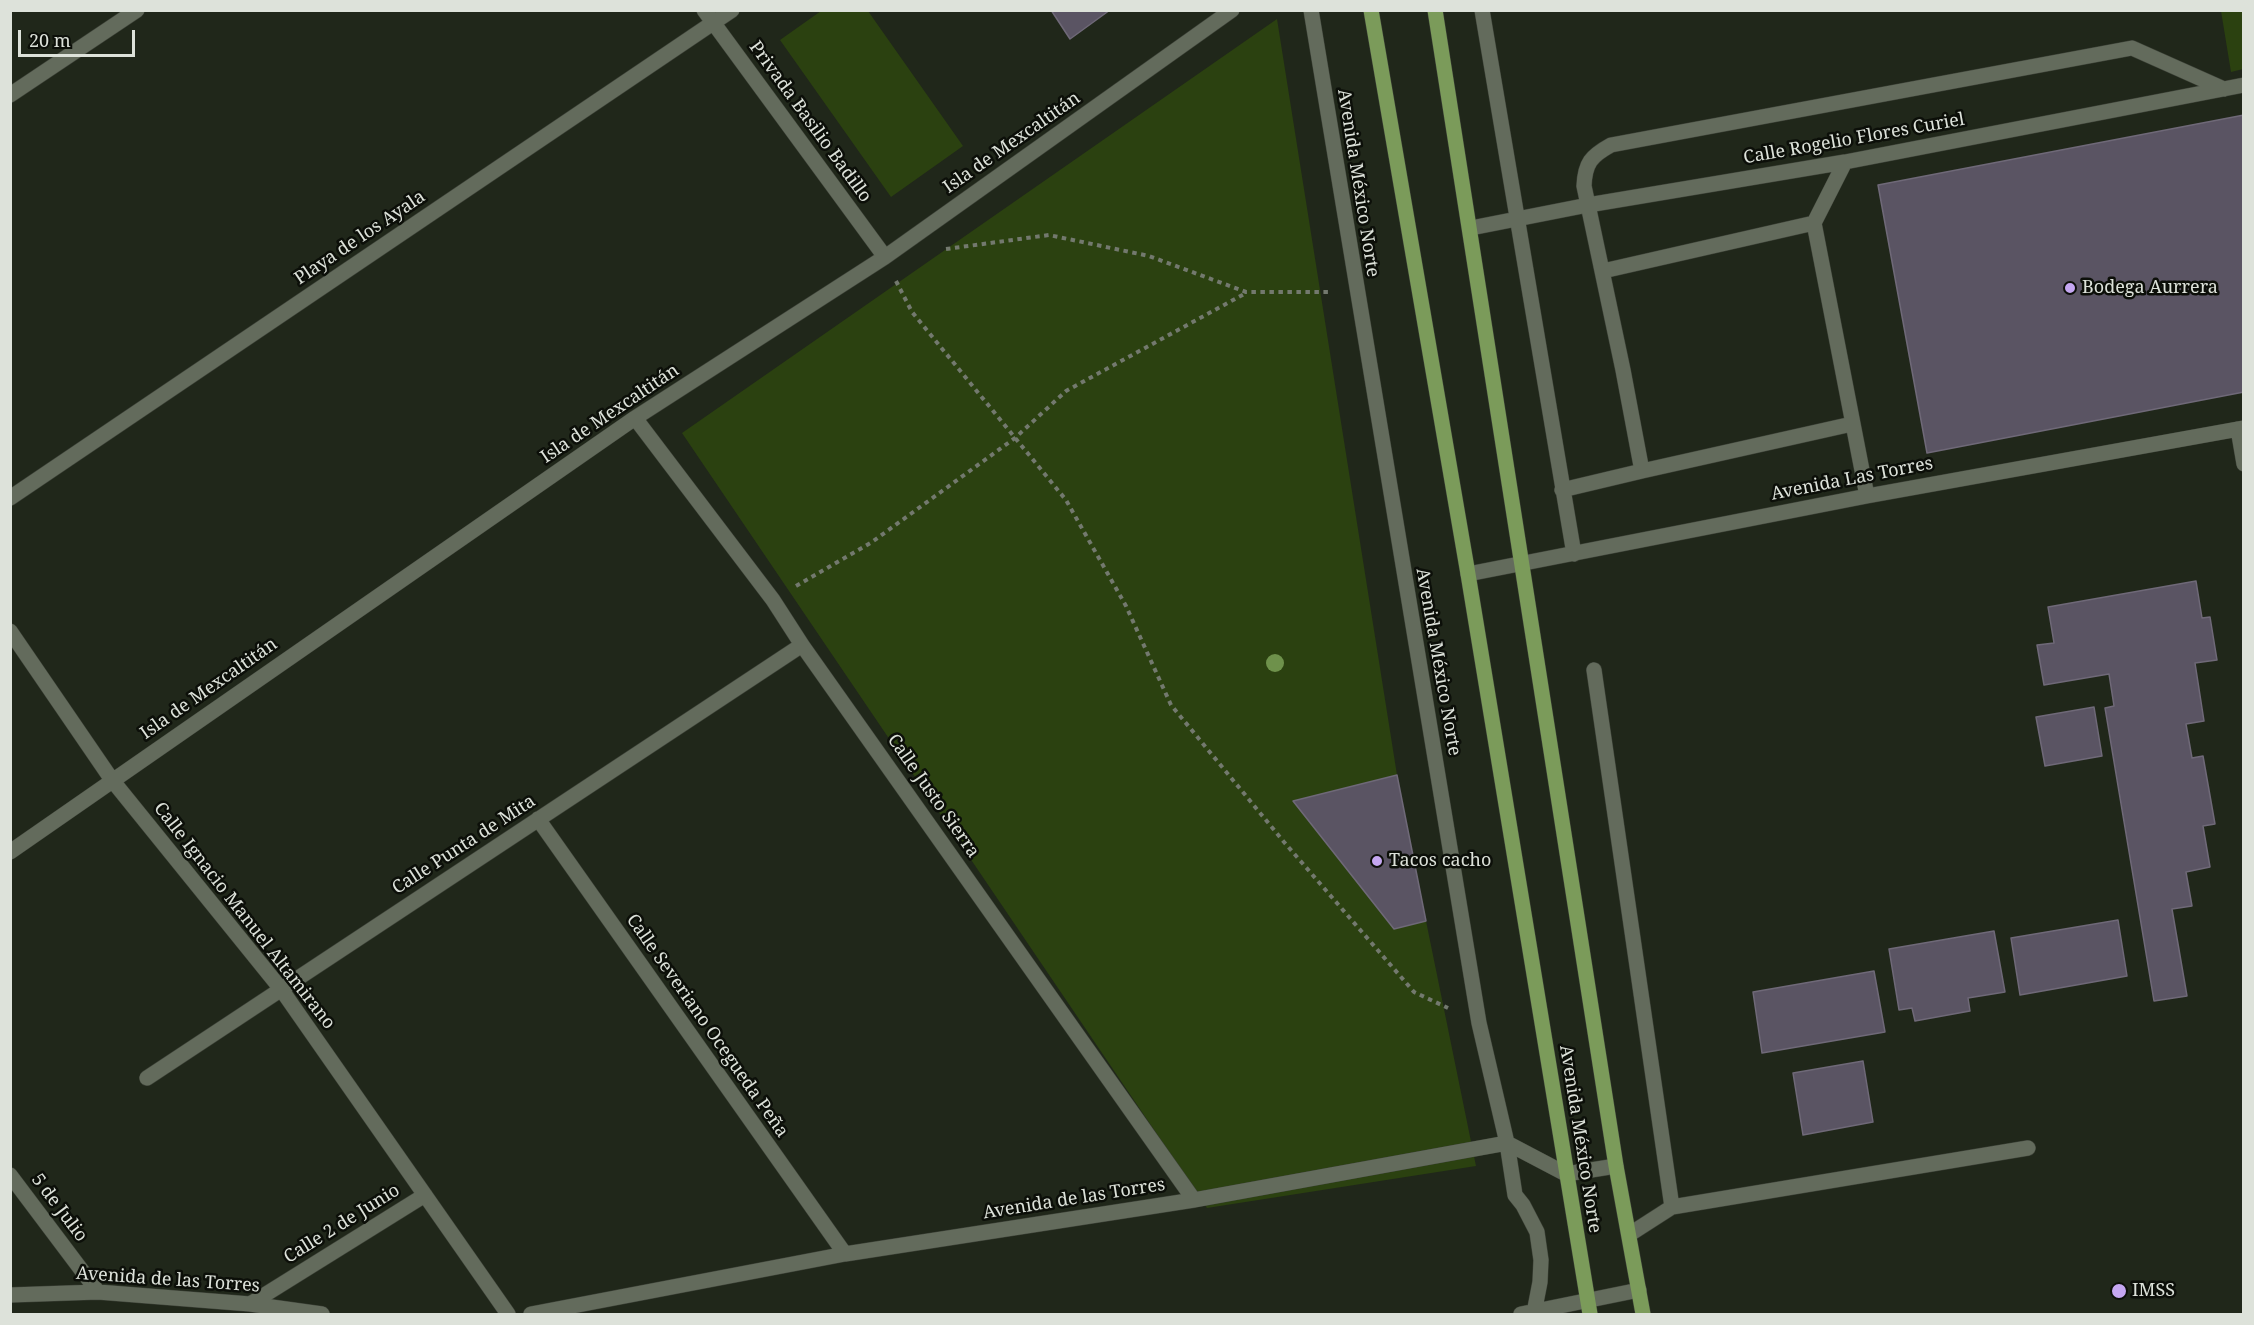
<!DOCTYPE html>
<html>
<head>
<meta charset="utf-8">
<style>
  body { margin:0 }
  #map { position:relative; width:2254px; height:1325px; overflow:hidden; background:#20271a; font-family:"Noto Serif",serif }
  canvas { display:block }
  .frame { position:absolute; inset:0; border:12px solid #dde2da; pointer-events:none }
  .scale { position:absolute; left:18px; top:30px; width:117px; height:27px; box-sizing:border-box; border:3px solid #dde2da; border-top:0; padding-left:8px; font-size:18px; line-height:21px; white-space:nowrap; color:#dde2da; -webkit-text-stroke:4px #0c0f09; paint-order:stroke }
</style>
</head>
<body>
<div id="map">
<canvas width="2254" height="1325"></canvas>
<div class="frame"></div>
<div class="scale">20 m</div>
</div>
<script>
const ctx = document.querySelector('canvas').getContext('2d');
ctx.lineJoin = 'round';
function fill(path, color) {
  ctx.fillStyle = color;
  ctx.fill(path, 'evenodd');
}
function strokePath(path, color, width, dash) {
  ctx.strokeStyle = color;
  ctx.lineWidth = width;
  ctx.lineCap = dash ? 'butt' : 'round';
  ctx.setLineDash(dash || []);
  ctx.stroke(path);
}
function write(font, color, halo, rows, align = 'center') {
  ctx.font = font + ' "Noto Serif",serif';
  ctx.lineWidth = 5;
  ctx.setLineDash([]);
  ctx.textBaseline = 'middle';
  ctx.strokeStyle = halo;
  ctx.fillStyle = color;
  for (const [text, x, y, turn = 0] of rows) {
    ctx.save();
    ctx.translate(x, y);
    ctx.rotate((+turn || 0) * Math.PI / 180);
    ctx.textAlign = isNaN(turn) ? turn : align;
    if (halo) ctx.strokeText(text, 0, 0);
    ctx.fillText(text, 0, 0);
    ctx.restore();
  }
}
fill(new Path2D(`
  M821 11H868L963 146 891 197 780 40Z
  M2221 11H2243V69L2231 72Z
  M1277 19 1397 775 1294 802 1394 929 1426 921 1476 1166 1207 1208 682 433Z`), '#2b4110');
const building = new Path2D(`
  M1051 10H1110L1070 39Z
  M2244 115V392L1927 453 1878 185Z
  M2196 581 2202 618 2210 617 2217 660 2195 663 2204 721 2186 724 2192 758 2203 756 2215 824 2203 826 2210 867 2186 872 2192 906 2172 909 2187 996 2154 1001 2105 708 2114 706 2109 674 2044 685 2037 645 2054 643 2048 607Z
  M2094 707 2102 756 2045 766 2036 717Z
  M1397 775 1426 921 1394 929 1293 801Z
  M2118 920 2127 976 2020 995 2011 938Z
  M1994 931 2005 992 1968 998 1970 1011 1915 1021 1912 1008 1899 1010 1889 949Z
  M1874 971 1885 1032 1762 1053 1753 992Z
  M1863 1061 1873 1122 1803 1135 1793 1073Z`);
fill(building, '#5a5463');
strokePath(building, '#6f6978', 1.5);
const minor = new Path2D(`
  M704 10 885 257
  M1311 10 1479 1023 1507 1143 1515 1195 1523 1205 1537 1232 1541 1260 1540 1282 1534 1313
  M1482 10 1574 554
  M10 95 137 10
  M1814 223 1845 162
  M1471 228 1588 205 1845 162 2244 85
  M1603 271 1814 223 1867 496
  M635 418 773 600 802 645 1194 1200
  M1852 424 1642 471 1623 370 1584 186C1585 163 1591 156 1611 145L2132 48 2224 89
  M2238 429 2244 464
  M1562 490 1642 471
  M10 498 732 10
  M1468 574 1867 496 2244 428
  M10 631 112 780 281 989 508 1314
  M1594 670 1672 1207
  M538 819 845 1254
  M10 852 635 418 885 257 1232 10
  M147 1078 802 645
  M10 1175 98 1292
  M1630 1234 1672 1207 2028 1148
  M10 1295 98 1292 250 1304 322 1314
  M250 1304 425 1195
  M531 1314 845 1254 1194 1200 1507 1143 1566 1174 1616 1166
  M1521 1314 1639 1290`);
const major = new Path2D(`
  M1371 10 1468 574 1590 1314
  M1435 10 1616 1166 1643 1314`);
strokePath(minor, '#3d4238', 16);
strokePath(major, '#3d4238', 16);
strokePath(new Path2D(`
  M946 249 1049 235 1149 256 1246 292H1331
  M896 281 912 312 1066 500 1126 606 1171 705 1284 842 1414 992 1448 1008
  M796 586 872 542 1015 438 1066 391 1246 293`), '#73796e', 4, [4.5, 4.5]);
strokePath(minor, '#636b5c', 15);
strokePath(major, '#7b9b5a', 15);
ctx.fillStyle = '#6e914b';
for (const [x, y] of [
  [1275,663]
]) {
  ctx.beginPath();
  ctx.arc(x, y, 9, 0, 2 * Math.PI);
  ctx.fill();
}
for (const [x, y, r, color] of [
  [2070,288,6,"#c5a7f1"],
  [1377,861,6,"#c5a7f1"],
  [2119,1291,8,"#c5a7f1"]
]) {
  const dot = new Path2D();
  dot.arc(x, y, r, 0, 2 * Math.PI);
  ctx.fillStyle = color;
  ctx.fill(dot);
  strokePath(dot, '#0c0f09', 2);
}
write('18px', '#dde2da', '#0c0f09', [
  ["Privada Basilio Badillo",810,122,54],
  ["Calle Rogelio Flores Curiel",1854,139,-10],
  ["Isla de Mexcaltitán",1012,143,-35],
  ["Avenida México Norte",1358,183,81],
  ["Playa de los Ayala",360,238,-34],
  ["Isla de Mexcaltitán",610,414,-34],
  ["Avenida Las Torres",1852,479,-11],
  ["Avenida México Norte",1438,662,80],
  ["Isla de Mexcaltitán",209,689,-35],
  ["Calle Justo Sierra",933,796,55],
  ["Calle Punta de Mita",464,845,-33],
  ["Calle Ignacio Manuel Altamirano",244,916,52],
  ["Calle Severiano Ocegueda Peña",707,1026,55],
  ["Avenida México Norte",1580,1139,81],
  ["Avenida de las Torres",1074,1199,-9],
  ["5 de Julio",59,1208,53],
  ["Calle 2 de Junio",342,1224,-32],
  ["Avenida de las Torres",168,1280,4]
]);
write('18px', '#dde2da', '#0c0f09', [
  ["Bodega Aurrera",2082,288],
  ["Tacos cacho",1389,861],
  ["IMSS",2132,1291]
], 'left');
</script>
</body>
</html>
